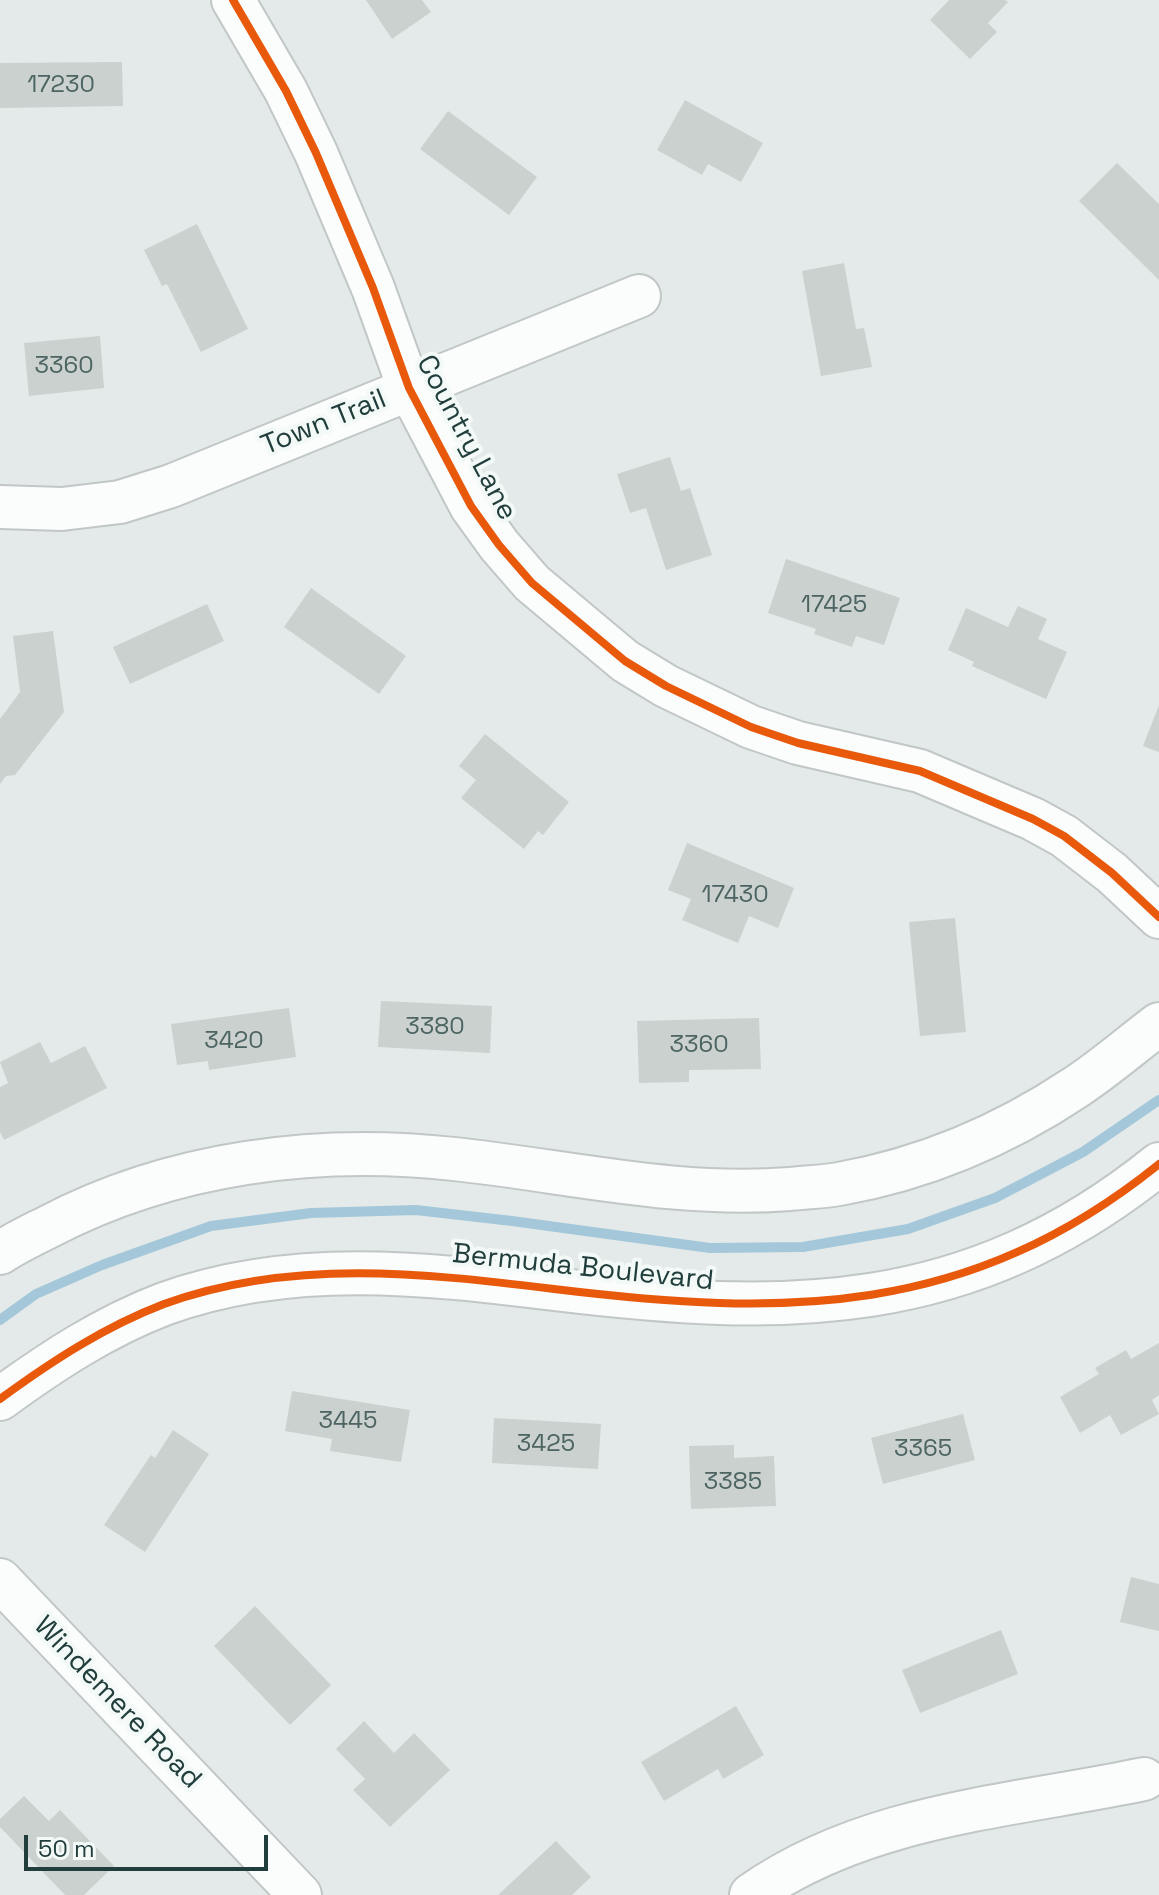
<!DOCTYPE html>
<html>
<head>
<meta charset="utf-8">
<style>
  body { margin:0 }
  #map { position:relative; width:1159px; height:1895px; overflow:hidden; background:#e4eae9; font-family:"Space Grotesk",sans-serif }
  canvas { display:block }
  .scale { position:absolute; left:24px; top:1835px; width:244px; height:36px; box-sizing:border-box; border:4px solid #213e3c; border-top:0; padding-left:10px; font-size:24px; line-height:28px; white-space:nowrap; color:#213e3c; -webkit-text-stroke:6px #f2f9f7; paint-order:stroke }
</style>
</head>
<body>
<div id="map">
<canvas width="1159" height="1895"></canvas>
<div class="scale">50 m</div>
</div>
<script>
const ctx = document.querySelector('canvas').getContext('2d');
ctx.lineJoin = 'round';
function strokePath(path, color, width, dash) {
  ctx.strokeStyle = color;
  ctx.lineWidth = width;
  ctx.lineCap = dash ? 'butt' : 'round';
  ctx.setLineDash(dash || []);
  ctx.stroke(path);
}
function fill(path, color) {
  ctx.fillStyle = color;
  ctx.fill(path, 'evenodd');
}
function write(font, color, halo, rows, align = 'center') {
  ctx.font = font + ' "Space Grotesk",sans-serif';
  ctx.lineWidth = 8;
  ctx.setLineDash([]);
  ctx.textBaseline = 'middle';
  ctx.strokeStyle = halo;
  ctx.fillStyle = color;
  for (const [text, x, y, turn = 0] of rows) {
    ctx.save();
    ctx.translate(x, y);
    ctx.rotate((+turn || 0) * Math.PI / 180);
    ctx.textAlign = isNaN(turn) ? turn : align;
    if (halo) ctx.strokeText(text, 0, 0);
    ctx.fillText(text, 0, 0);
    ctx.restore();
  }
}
strokePath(new Path2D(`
  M0 1320 36 1294 102 1265 211 1226 311 1213 416 1210 512 1221 710 1248 803 1247 908 1229 995 1198 1083 1152 1159 1100`), '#a4c8da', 10);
fill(new Path2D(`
  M366 0H422L431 12 392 39Z
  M949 0H1005L1008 2 988 23 997 32 970 59 930 20Z
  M122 62 123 106 0 108V63Z
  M685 100 763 143 741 182 708 164 702 175 657 150Z
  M448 111 537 177 509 215 420 149Z
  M1117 163 1159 204V280L1079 201Z
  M197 224 248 329 201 352 167 284 162 286 144 250Z
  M844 263 856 329 864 328 872 367 821 376 802 271Z
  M100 336 104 388 29 396 24 343Z
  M670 457 681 491 690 488 712 555 666 570 646 508 630 513 617 474Z
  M786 559 900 598 884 645 856 636 852 647 814 634 816 629 768 613Z
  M311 588 406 656 379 694 284 627Z
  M207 604 224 641 130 684 113 647Z
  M1018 606 1047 619 1038 639 1067 652 1046 699 972 666 974 662 948 650 966 608 1008 627Z
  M53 631 64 712 15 775 6 776 0 784V719L20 692 13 636Z
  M1159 705V752L1143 746Z
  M485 734 569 802 543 835 538 831 524 849 461 798 476 780 459 766Z
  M687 843 794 888 778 928 749 916 738 943 682 920 691 899 668 890Z
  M955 918 966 1032 920 1036 909 922Z
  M381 1001 492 1006 490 1053 378 1047Z
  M289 1008 296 1057 209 1070 208 1061 177 1065 171 1024Z
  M759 1018 761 1069 689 1070V1082L639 1083 637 1021Z
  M40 1042 51 1063 85 1046 107 1088 4 1140 0 1132V1087L8 1083 0 1062Z
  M1159 1343V1395L1152 1400 1159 1414 1121 1435 1110 1415 1080 1433 1060 1397 1099 1374 1095 1368 1126 1350 1131 1359Z
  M292 1391 410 1410 401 1462 330 1451 332 1439 285 1431Z
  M963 1414 975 1460 883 1484 871 1438Z
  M494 1418 601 1424 598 1469 492 1463Z
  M173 1430 209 1454 145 1552 104 1525 151 1455 155 1458Z
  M734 1445V1458L774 1456 776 1506 691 1509 689 1446Z
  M1131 1577 1159 1584V1631L1120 1622Z
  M255 1606 331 1685 290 1725 214 1646Z
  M1001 1630 1018 1674 920 1713 902 1670Z
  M736 1706 764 1755 723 1779 718 1769 664 1801 641 1762Z
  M364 1721 394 1753 414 1733 450 1770 390 1827 353 1790 365 1779 336 1749Z
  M24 1796 49 1821 60 1810 114 1866 84 1895H65L0 1827V1819Z
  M556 1841 591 1877 572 1895H498Z`), '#cbd1cf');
const minor = new Path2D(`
  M233 0 286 91 316 153 373 288 409 388 471 506 499 545 532 583 625 661 666 686 751 727 798 743 920 771 1033 819 1064 836 1112 873 1159 917
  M0 507 62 509 120 502 171 486 639 296
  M0 1253C15 1243 32 1235 48 1227 172 1162 317 1144 454 1159 567 1171 676 1198 790 1189 806 1187 823 1187 839 1184 924 1169 1004 1135 1076 1087 1105 1068 1131 1045 1159 1024
  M0 1399C52 1361 104 1327 164 1304 291 1258 423 1273 554 1289 785 1317 968 1318 1159 1164
  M0 1580 300 1895
  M751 1895C866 1814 1010 1807 1144 1779`);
strokePath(minor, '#c1c7c6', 46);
strokePath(minor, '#fbfcfc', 42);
strokePath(new Path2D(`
  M233 0 286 91 316 153 373 288 409 388 471 506 499 545 532 583 625 661 666 686 751 727 798 743 920 771 1033 819 1064 836 1112 873 1159 917
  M0 1399C52 1361 104 1327 164 1304 291 1258 423 1273 554 1289 785 1317 968 1318 1159 1164`), '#e8590c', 8);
write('24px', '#4c6462', null, [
  ["17230",61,85],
  ["3360",64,366],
  ["17425",834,605],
  ["17430",735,895],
  ["3380",435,1027],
  ["3420",234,1041],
  ["3360",699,1045],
  ["3445",348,1421],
  ["3425",546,1444],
  ["3365",923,1449],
  ["3385",733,1482]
]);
write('28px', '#213e3c', '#f2f9f7', [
  ["Town Trail",324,423,-22],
  ["Country Lane",466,438,62],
  ["Bermuda Boulevard",583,1268,6],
  ["Windemere Road",117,1703,46]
]);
</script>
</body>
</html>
